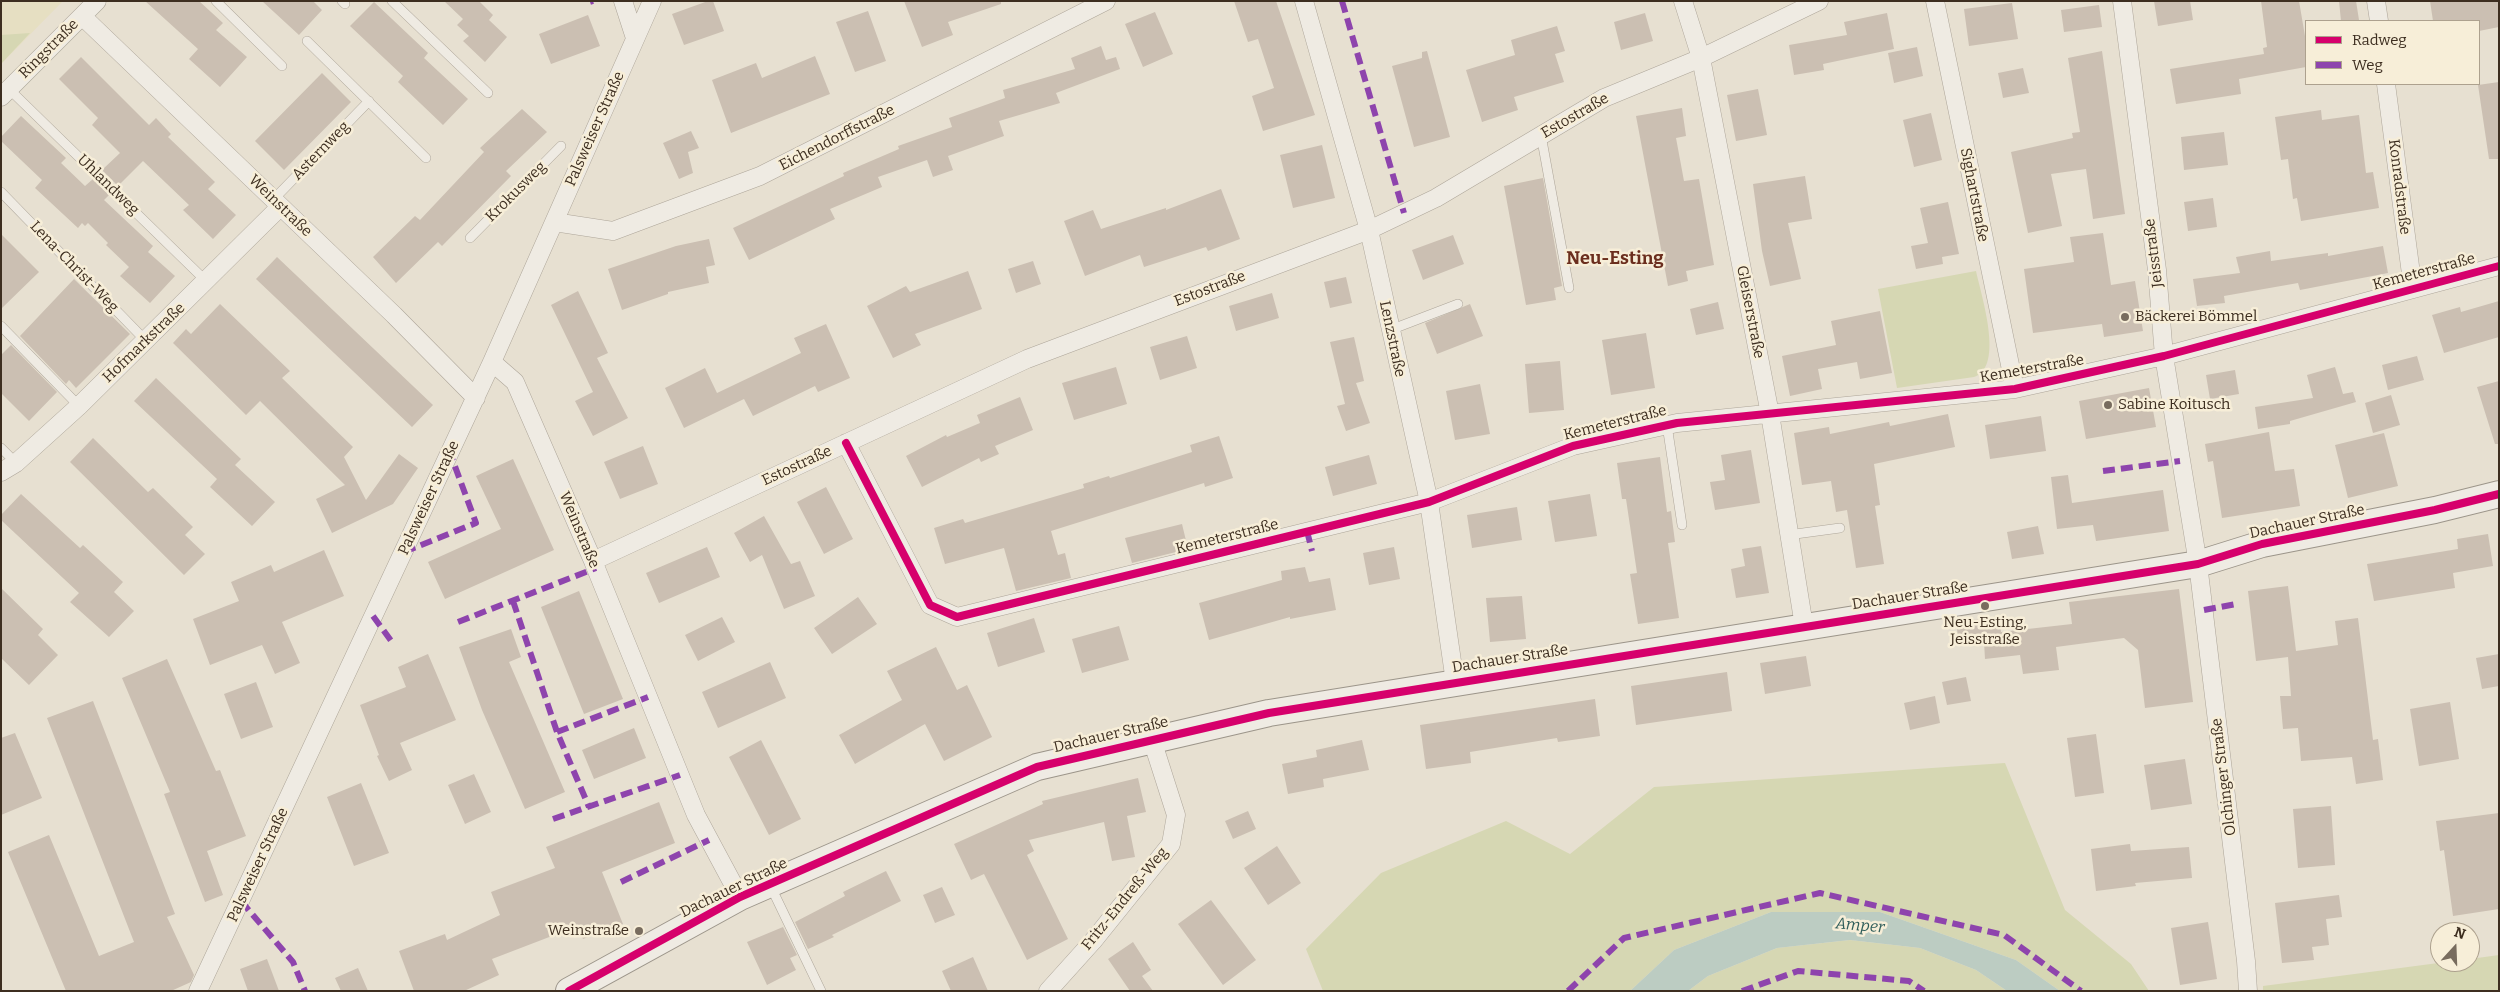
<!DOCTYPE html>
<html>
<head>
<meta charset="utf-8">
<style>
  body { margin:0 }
  #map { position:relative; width:2500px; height:992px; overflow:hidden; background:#e7e0d1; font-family:Bitter,serif }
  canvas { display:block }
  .frame { position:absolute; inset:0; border:2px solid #3d2e20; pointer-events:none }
  .legend { position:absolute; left:2305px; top:20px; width:175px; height:65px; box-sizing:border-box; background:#f7eed8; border:1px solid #ada18e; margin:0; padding:6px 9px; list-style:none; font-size:15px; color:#3d2e20 }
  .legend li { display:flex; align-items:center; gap:10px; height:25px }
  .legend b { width:25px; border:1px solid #ada18e }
  .north { position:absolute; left:2430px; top:922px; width:50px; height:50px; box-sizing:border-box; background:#f7eed8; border:1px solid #ada18e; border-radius:50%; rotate:20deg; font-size:14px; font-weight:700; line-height:20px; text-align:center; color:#3d2e20 }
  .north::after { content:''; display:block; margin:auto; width:18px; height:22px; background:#786c5e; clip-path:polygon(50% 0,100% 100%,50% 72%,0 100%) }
</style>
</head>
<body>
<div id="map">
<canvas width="2500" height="992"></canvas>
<div class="frame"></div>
<ul class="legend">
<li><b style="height:6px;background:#d6006c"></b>Radweg</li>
<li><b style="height:6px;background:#8e44ad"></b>Weg</li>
</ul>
<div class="north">N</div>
</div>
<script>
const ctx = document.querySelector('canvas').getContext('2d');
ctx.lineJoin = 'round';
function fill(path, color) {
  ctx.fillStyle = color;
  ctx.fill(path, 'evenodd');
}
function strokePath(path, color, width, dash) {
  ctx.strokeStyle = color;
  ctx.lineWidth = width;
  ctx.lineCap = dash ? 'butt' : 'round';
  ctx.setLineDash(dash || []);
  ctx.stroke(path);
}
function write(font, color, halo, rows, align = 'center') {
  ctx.font = font + ' Bitter,serif';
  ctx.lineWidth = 5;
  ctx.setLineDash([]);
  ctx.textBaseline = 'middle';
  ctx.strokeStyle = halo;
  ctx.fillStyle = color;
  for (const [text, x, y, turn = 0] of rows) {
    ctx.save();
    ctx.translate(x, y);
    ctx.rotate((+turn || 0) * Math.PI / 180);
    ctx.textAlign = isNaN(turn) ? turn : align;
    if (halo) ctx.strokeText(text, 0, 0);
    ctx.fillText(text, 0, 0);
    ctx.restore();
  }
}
fill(new Path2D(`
  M1 1H63L1 64Z`), '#e6dfc2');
fill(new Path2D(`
  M30 33 1 64V35Z
  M1976 271C1981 295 2005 367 1974 377L1897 388 1878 289Z
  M2005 763 2065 910 2131 964 2149 991H2060L2016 960 1880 912H1771L1674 950 1630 991H1323L1306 949 1381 873 1506 821 1570 854 1654 787Z
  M1850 940 1920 948 1976 970 2007 991H1688L1708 976 1777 948Z
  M2499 955V991H2263V986L2446 962H2470V959Z`), '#d6d7b3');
fill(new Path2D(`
  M1771 912H1880L2016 960 2060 991H2007L1976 970 1920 948 1850 940 1777 948 1708 976 1688 991H1630L1674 950Z`), '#bcccc2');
fill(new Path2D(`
  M145 1H199L223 23 216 30 247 57 220 87 189 59 198 49Z
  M262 1H313L322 10 299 35Z
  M444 1H479L493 15 489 20 507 37 485 62 463 41 469 36 457 25 463 19Z
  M708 1H713L724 31 684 45 672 14Z
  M904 1H1001V4L948 22 953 35 922 47Z
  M1234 1H1276L1315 115 1263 131 1252 96 1274 88 1258 39 1248 42Z
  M2154 1H2190L2193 20 2158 26Z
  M2261 1H2299L2306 42V67L2239 79 2241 94 2176 104 2170 69 2264 54 2263 48 2267 47Z
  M2339 1H2356L2359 20 2341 21Z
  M2430 1H2499V27L2479 31V21H2433Z
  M374 2 428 53 424 58 468 99 443 125 398 82 403 76 350 26Z
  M2012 3 2018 39 1969 46 1964 9Z
  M2099 5 2102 27 2064 32 2061 10Z
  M868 11 886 61 855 72 836 22Z
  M1155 12 1173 54 1143 67 1125 24Z
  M1645 13 1653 41 1621 50 1614 22Z
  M1887 13 1894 49 1823 64 1824 70 1794 75 1789 45 1847 35 1844 22Z
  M588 15 600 46 551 64 539 34Z
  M1557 26 1565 51 1555 54 1564 82 1514 97 1518 110 1482 122 1466 70 1515 55 1511 40Z
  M1101 46 1106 60 1116 57 1120 69 1056 93 1060 103 999 121 1004 136 948 156 953 170 933 177 927 160 878 177 882 187 830 209 835 219 749 260 733 228 844 176 843 173 899 149 898 146 952 127 949 118 1005 98 1003 90 1075 69 1071 58Z
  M1917 47 1923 76 1894 83 1888 53Z
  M1427 51 1450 137 1414 147 1392 66 1422 58V52Z
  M2102 51 2125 214 2093 219 2086 169 2051 174 2062 226 2028 233 2011 152 2073 138 2072 133 2080 132 2068 58Z
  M815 56 830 94 731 133 712 80 756 63 762 78Z
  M81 57 149 125 156 118 171 134 168 137 215 182 208 189 236 215 213 239 183 210 189 205 143 161 118 186 102 170 120 153 92 125 98 118 59 79Z
  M2023 68 2029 93 2003 98 1998 73Z
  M322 73 351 102 284 170 255 141Z
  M2499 82V159H2489L2478 85Z
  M1758 89 1767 135 1736 141 1727 95Z
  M1682 108 1686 136 1676 138 1684 181 1699 179 1714 265 1686 271 1688 281 1668 286 1636 116Z
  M522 109 547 132 506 171 511 176 442 246 438 242 396 283 373 257 415 216 420 220 484 152 480 148Z
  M2321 110 2322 120 2359 115 2366 173 2373 172 2379 208 2301 221 2297 198 2293 199 2288 159 2281 160 2275 117Z
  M1931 113 1942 160 1914 167 1903 120Z
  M21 116 66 158 61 163 85 186 93 179 109 195 104 200 153 246 148 252 175 276 150 303 120 276 129 267 106 245 108 243 88 223 85 226 82 223 78 228 35 188 42 180 1 141V137Z
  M691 131 699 148 688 152 693 173 679 179 663 143Z
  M2224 132 2228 165 2184 170 2181 137Z
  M1322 145 1335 198 1293 208 1280 155Z
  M1805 176 1812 219 1788 223 1801 279 1770 286 1762 251 1753 184Z
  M1543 178 1562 286 1554 288 1556 300 1526 305 1504 186Z
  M1221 189 1240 239 1208 251 1206 247 1144 267 1140 255 1085 276 1064 221 1093 210 1101 229 1166 208V210Z
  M2213 198 2217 227 2188 231 2184 202Z
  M1948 202 1959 254 1942 257 1943 264 1916 269 1911 246 1928 243 1920 208Z
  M2103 233 2111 285 2135 281 2143 331 2104 337 2102 324 2033 333 2024 269 2074 262 2070 237Z
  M1 234 39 272 1 309Z
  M1453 235 1464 264 1423 280 1412 250Z
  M709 239 715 265 706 267 709 283 668 292V294L622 310 608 269 676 246Z
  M2383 246 2388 273 2300 290 2298 283 2224 296 2225 303 2197 306 2193 279 2240 273 2236 257 2270 251 2271 261 2328 253V256Z
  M277 257 433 405 412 427 256 279Z
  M1033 261 1041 284 1016 293 1008 269Z
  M968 271 982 309 915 334 921 345 893 358 867 306 906 286 910 292Z
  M1346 277 1352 303 1330 308 1324 282Z
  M74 279 130 334 76 388 69 380 66 384 20 336Z
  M578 291 608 353 597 358 628 418 593 436 575 401 593 392 551 305Z
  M1272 293 1279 318 1236 331 1229 306Z
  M2499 301V337L2444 353 2432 315 2460 307 2461 312Z
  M1718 302 1724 329 1696 335 1690 309Z
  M220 304 290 371 282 378 353 447 344 457 366 500 399 454 418 468 393 504 332 533 316 499 345 485 260 401 246 415 173 343 186 329 191 334Z
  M1470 304 1483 336 1437 354 1425 323Z
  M1880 311 1892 373 1860 379 1857 362 1818 369 1822 389 1790 396 1782 356 1836 345 1831 321Z
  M826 324 850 378 818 392 815 386 753 416 744 399 684 428 665 388 705 368 717 393 801 353 794 338Z
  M1646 333 1655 388 1611 395 1602 340Z
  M1187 336 1197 368 1160 380 1150 347Z
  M1354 337 1364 381 1356 383 1370 423 1346 431 1337 406 1345 404 1330 342Z
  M11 345 57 392 29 421 1 393V355Z
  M2417 356 2424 380 2388 390 2382 365Z
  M1560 361 1564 410 1529 413 1525 364Z
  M1116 367 1127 404 1074 420 1062 383Z
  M2335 367 2343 394 2353 392 2356 402 2290 421V424L2258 429 2255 407 2313 398 2307 375Z
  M2235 370 2239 394 2210 399 2206 375Z
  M156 378 241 459 235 465 275 502 252 526 210 487 217 479 134 401Z
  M2499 381V444H2495L2477 387Z
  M1480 384 1490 434 1455 440 1446 391Z
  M2149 388 2156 427 2086 439 2079 401Z
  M2391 395 2400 425 2373 433 2365 403Z
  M1020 397 1033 430 995 446 999 454 981 462 979 458 922 487 906 456 946 435 947 437 980 423 977 415Z
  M1948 414 1955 447 1874 464 1880 505 1875 506 1884 564 1856 568 1847 510 1836 512 1831 481 1802 485 1794 433 1829 427 1830 434 1889 422 1890 426Z
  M2041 416 2046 451 1990 459 1985 425Z
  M2269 432 2275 471 2294 469 2300 506 2222 518 2213 461 2208 462 2205 444Z
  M2384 433 2398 486 2348 498 2335 445Z
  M1219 436 1233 478 1205 487 1204 483 1051 531 1058 555 1065 553 1071 578 1016 591 1004 548 945 564 934 528 963 519 965 523 1084 488 1083 484 1109 476 1110 478 1192 452 1190 445Z
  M93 438 148 492 153 488 193 527 185 535 205 554 184 575 70 462Z
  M643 446 658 484 620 499 604 462Z
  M1751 450 1760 503 1715 510 1710 482 1725 480 1721 455Z
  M1369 455 1377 484 1333 496 1325 467Z
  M1660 457 1667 512 1671 511 1675 542 1668 543 1679 618 1638 624 1630 574 1637 573 1626 499H1622L1617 463Z
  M513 459 554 550 445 599 428 562 501 529 476 476Z
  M2068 475 2072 503 2163 490 2169 531 2096 541 2093 525 2057 529 2051 477Z
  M826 487 853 539 824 554 797 502Z
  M21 494 80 548 83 545 123 582 114 592 134 611 109 637 70 602 79 593 1 520V515Z
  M1590 494 1597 536 1555 542 1548 501Z
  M1517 507 1522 540 1472 548 1467 515Z
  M764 516 791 564 800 561 815 596 784 609 762 555 750 562 734 533Z
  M1182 524 1188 549 1132 563 1125 538Z
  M2038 526 2044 554 2012 559 2007 532Z
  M2488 534 2493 566 2453 573 2455 588 2374 601 2367 564 2458 549 2457 539Z
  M1761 546 1769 593 1736 598 1731 569 1745 566 1742 549Z
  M707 547 720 577 659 603 646 573Z
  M1394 547 1400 579 1369 585 1363 553Z
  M324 550 344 596 282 622 300 663 275 674 262 645 210 665 193 619 239 601 231 582 271 565 274 572Z
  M1305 567 1309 582 1330 578 1336 610 1290 619V617L1209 640 1199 603 1282 580 1281 571Z
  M2288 586 2296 651 2338 645 2335 621 2358 618 2373 740 2378 739 2383 780 2356 784 2352 757 2301 761 2298 728 2283 729 2280 696H2291L2288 657 2256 661 2248 591Z
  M1 588 43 629 38 635 58 655 29 685 1 658Z
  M2179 589 2193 702 2145 708 2138 650 2124 638 2056 647 2059 670 2023 674 2020 655 1985 659 1984 642 1959 645 1956 621 1999 617 2001 632 2072 624 2069 602Z
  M579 591 623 699 584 714 541 607Z
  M1522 596 1526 639 1490 642 1486 598Z
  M858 597 877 624 832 654 814 628Z
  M722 617 735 642 698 661 685 635Z
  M1034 618 1045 652 998 667 987 633Z
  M1119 626 1129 660 1082 673 1072 639Z
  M511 629 521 657 509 662 565 792 525 809 482 710 459 647Z
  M936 647 957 690 967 685 992 737 944 761 925 724 855 764 839 735 902 700 887 671Z
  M428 654 456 720 400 743 412 770 389 781 377 756 379 755 360 705 406 687 398 667Z
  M2499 654V686L2482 689 2476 658Z
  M1806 656 1811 686 1765 694 1760 663Z
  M167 659 216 771 220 770 246 836 207 851 223 895 205 902 164 794 170 792 122 678Z
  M770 662 786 698 718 728 702 692Z
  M1727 672 1732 711 1636 725 1631 686Z
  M1966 677 1971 701 1947 705 1942 682Z
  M256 682 273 727 241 739 224 694Z
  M1935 696 1940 723 1910 730 1904 703Z
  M1595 699 1600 736 1558 742 1557 738 1470 752 1471 763 1426 769 1420 725Z
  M93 701 175 914 167 917 194 975 191 982 171 991H66L8 852 49 835 99 956 134 942 47 718Z
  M2450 702 2459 759 2419 766 2410 709Z
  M634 728 646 758 594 779 582 750Z
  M15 733 42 798 1 815V738Z
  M2096 734 2104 793 2075 797 2067 738Z
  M761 740 801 819 769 835 729 757Z
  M1362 740 1369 770 1323 779 1324 787 1288 794 1282 764 1317 757 1316 750Z
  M2185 759 2192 804 2151 810 2144 765Z
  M474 774 491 812 465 824 448 785Z
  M1138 778 1146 812 1127 816 1135 857 1112 861 1104 822 1029 840 1034 851 1027 855 1068 939 1027 960 984 874 971 880 954 844 1043 804 1042 801Z
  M361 783 389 853 354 866 327 797Z
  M659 802 675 843 602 872 623 924 583 939 578 926 492 959 499 975 464 991H414L399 951 445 934 447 940 500 915 491 892 555 868 546 847Z
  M2331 806 2335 865 2298 868 2293 809Z
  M1248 811 1256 829 1233 839 1225 821Z
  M2499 813V909L2453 916 2444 850 2440 851 2436 821Z
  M2130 844 2131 851 2189 847 2192 878 2135 883 2136 886 2096 891 2091 849Z
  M1277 846 1301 883 1268 905 1244 868Z
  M886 871 901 901 832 935 834 937 808 949 795 922 845 896 843 892Z
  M942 887 955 915 935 923 923 895Z
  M2339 895 2342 917 2326 919 2329 945 2312 947 2314 960 2282 963 2275 903Z
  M1211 900 1256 960 1223 985 1178 924Z
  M2208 922 2217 979 2180 985 2171 928Z
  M783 927 797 955 790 958 796 970 767 985 747 942Z
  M1133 942 1151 970 1142 976 1153 991H1130L1108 959Z
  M973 957 988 991H951L942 971Z
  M267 959 279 991H248L240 969Z
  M358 968 368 991H341L335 978Z`), '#cbbfb2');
const lane = new Path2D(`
  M216 1 282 66
  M342 1 345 4
  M392 1 488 93
  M307 41 426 158
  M9 89 207 282
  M1541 135 1569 288
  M1 192 146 341
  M273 200 369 101
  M470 238 561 146
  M1 326 79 406
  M1390 330 1458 304
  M1667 425 1682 525
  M1 448 16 463
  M1788 535 1840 528
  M770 885 821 991`);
const street = new Path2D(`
  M623 1 635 38
  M1304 1 1369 230 1429 502 1455 682
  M1683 1 1701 58 1770 414 1804 626
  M1935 1 2015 389
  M2122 1 2157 270 2164 356 2198 564 2246 961 2248 991
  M2376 1 2379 21
  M82 16 394 315 476 398
  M2386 84 2413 289
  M1 97 97 1
  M554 222 613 231 760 176 1106 1
  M492 362 515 382 593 561 696 815 740 897
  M846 443 930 605 957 617 1429 502 1573 446 1677 423 2015 389 2164 356 2499 266
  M1 472 16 463 79 406 280 207
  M593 561 1027 359 1369 230 1436 198 1604 98 1701 58 1819 1
  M198 991 492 362 652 1
  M1048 991 1093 941 1171 844 1176 815 1152 740`);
const secondary = new Path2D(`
  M569 991 740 897 1037 767 1269 713 2198 564 2262 544 2435 510 2499 494`);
strokePath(lane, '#ada599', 10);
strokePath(street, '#ada599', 19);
strokePath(secondary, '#9c958a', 28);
strokePath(lane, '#efebe3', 9);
strokePath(street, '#efebe3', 18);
strokePath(secondary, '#efebe3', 26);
strokePath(new Path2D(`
  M1342 1 1404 213
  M590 2 593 1
  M2103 471 2180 461
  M1307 531 1312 551
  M404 552 476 523 450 453
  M513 601 557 732 589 807
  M2204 610 2236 604
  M373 616 392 642
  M458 622 596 568
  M557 732 648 697
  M553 819 680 775
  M621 882 709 840
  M241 901 293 962 305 991
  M1568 991 1624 938 1820 893 2004 935 2081 991
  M1742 991 1798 971 1909 981 1924 991`), '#8e44ad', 6, [12, 6]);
strokePath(new Path2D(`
  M846 443 930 605 957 617 1429 502 1573 446 1677 423 2015 389 2164 356 2499 266
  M569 991 740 897 1037 767 1269 713 2198 564 2262 544 2435 510 2499 494`), '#d6006c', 8);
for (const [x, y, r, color] of [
  [2125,317,5,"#786c5e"],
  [2108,405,5,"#786c5e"],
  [1985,606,5,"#786c5e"],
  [639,931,5,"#786c5e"]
]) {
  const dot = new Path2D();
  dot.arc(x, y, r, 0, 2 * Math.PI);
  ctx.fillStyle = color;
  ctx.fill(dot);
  strokePath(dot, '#f7eed8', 2);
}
write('15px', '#3d2e20', '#f7eed8', [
  ["Ringstraße",49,49,-45],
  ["Estostraße",1575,116,-30],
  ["Palsweiser Straße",595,129,-66],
  ["Eichendorffstraße",837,138,-27],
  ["Asternweg",321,151,-46],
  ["Uhlandweg",108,185,44],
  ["Konradstraße",2399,187,83],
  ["Krokusweg",516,192,-45],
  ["Sighartstraße",1974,195,79],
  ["Weinstraße",280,206,44],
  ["Jeisstraße",2154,253,-97],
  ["Lena-Christ-Weg",74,267,46],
  ["Kemeterstraße",2424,272,-15],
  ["Estostraße",1210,289,-21],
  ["Gleiserstraße",1750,312,79],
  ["Lenzstraße",1392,339,78],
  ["Hofmarkstraße",144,343,-44],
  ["Kemeterstraße",2032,369,-10],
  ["Kemeterstraße",1615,423,-14],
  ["Estostraße",797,466,-25],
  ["Palsweiser Straße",429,498,-65],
  ["Dachauer Straße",2307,522,-12],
  ["Weinstraße",579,530,67],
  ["Kemeterstraße",1227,537,-14],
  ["Dachauer Straße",1910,596,-9],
  ["Dachauer Straße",1510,659,-9],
  ["Dachauer Straße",1111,735,-13],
  ["Olchinger Straße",2224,777,-97],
  ["Palsweiser Straße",258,865,-65],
  ["Dachauer Straße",734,888,-26],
  ["Fritz-Endreß-Weg",1125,899,-51]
]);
write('15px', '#3d2e20', '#f7eed8', [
  ["Bäckerei Bömmel",2135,317],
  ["Sabine Koitusch",2118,405],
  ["Neu-Esting,",1985,623,"center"],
  ["Jeisstraße",1985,640,"center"],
  ["Weinstraße",629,931,"right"]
], 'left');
write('italic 16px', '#2f5d5a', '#f7eed8', [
  ["Amper",1860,926,5]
]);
write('bold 18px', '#6b2e1e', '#f7eed8', [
  ["Neu-Esting",1615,259]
]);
</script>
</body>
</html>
